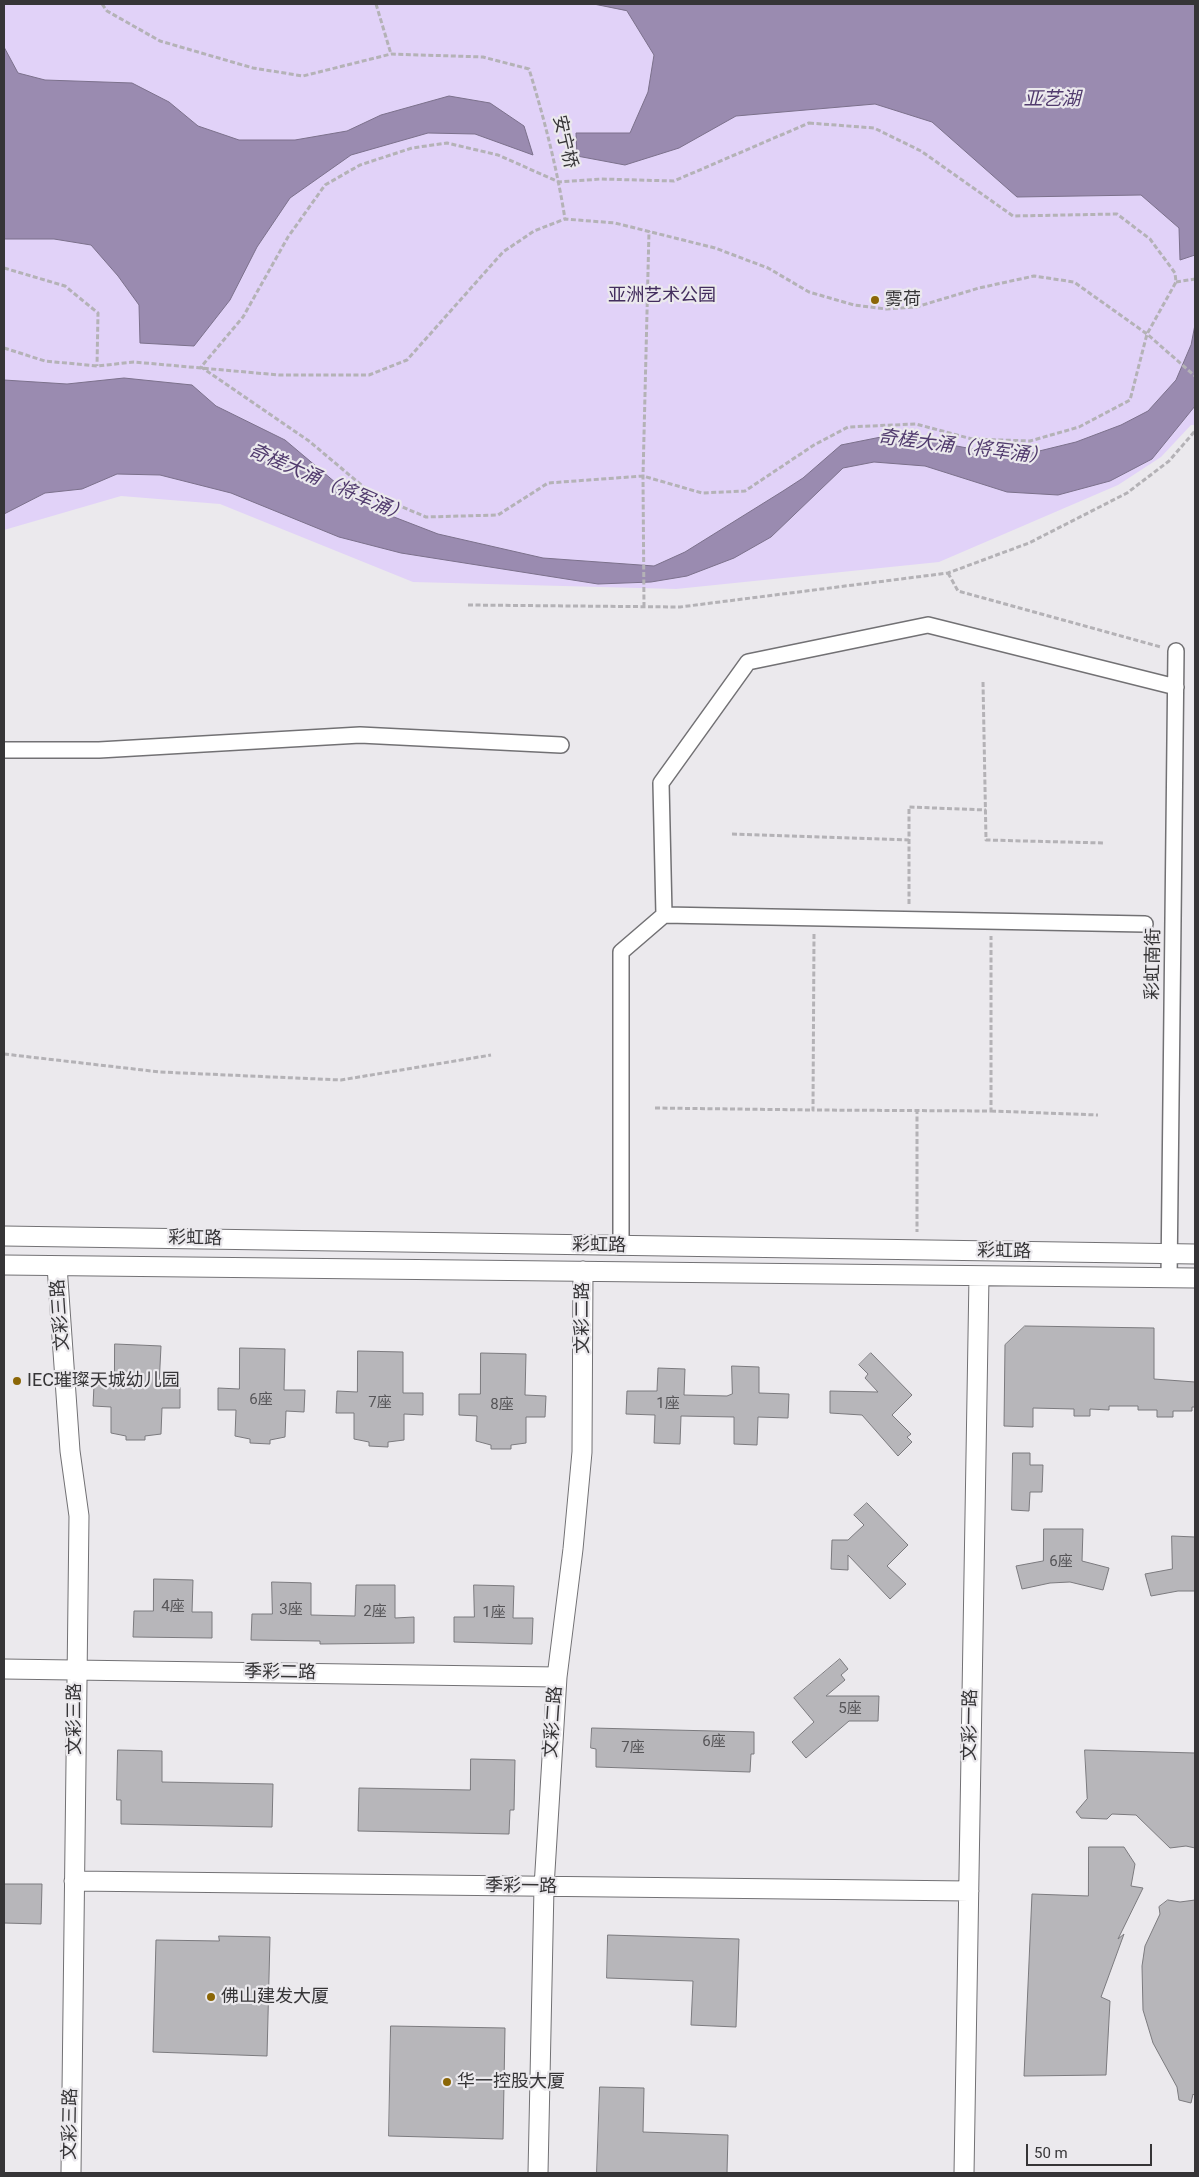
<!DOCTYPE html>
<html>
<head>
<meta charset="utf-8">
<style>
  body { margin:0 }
  #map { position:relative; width:1199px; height:2177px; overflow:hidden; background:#ebe9ed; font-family:Roboto,sans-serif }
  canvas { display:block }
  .frame { position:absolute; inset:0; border:5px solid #363537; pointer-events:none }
  .scale { position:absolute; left:1026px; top:2144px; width:126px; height:22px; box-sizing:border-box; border:2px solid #363537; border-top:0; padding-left:6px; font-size:15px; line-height:18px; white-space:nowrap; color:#363537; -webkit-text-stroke:4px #ebe9ed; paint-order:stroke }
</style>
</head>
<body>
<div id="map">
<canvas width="1199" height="2177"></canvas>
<div class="frame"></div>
<div class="scale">50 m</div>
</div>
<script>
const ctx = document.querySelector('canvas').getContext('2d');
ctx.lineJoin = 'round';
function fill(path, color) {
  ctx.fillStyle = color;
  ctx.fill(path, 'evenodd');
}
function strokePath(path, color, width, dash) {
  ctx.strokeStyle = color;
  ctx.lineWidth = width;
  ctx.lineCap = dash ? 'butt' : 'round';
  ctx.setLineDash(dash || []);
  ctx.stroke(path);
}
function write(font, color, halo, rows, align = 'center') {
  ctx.font = font + ' Roboto,"Noto Sans SC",sans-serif';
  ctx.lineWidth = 4.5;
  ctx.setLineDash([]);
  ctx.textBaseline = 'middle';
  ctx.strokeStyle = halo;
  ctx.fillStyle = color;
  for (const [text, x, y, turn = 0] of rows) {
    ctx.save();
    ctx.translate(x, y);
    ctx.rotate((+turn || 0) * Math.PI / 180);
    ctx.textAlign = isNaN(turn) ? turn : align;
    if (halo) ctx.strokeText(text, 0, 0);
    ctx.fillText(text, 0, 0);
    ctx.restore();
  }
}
fill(new Path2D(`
  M4 4H1195V425H1191L1161 457 1118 485 939 562 676 589 413 582 220 504 121 496 4 530Z`), '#e1d2f8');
const water = new Path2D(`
  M594 4H1195V255L1180 260 1179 228 1141 195 1017 197 932 122 875 104 736 116 679 148 625 165 577 156 576 133H630L648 92 654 55 627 11Z
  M4 47 18 73 45 80 132 83 169 102 198 126 239 140H295L347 131 381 115 449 96 490 103 524 126 533 155 475 134 428 133 351 155 290 198 257 247 230 300 194 346 140 343 139 305 118 276 91 245 54 239H4Z
  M1195 325V406L1152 459 1110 481 1058 495 1007 492 925 466 874 462 843 468 771 537 734 558 687 576 651 582 598 584 401 553 339 537 231 493 160 475 117 474 82 489 45 493 4 514V380L67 384 124 378 192 385 216 406 285 440 336 483 381 512 438 534 543 558 654 566 685 552 783 491 803 478 841 445 881 437 920 439 988 452 1031 453 1076 442 1121 425 1148 411 1176 380 1191 345Z`);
fill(water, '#9a8bb0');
strokePath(water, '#7c718c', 1);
const building = new Path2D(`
  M1025 1326 1154 1328V1379L1195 1382V1407H1192V1411H1173V1417H1157V1410H1138V1406H1109V1410L1090 1409V1416H1074V1409L1033 1408V1427L1004 1426 1005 1345Z
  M115 1344 161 1346 159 1386 180 1387V1408H162L161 1434 145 1436V1440H126V1436L111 1433V1407L93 1406 94 1385H114Z
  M240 1348 285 1349 284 1390H305L304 1412 286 1411 285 1437 270 1440V1444L250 1443V1439L235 1436 236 1410H218V1388L239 1389Z
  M358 1351 403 1352V1393H423V1415L404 1414V1440L388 1442V1447L369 1446V1442L354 1439V1413H336L337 1391 357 1392Z
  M481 1353 526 1354 525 1395 546 1396 545 1417H526V1443L511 1445V1449H491V1445L476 1441 477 1416 459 1415V1394H480Z
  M871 1353 912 1395 892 1415 911 1434 907 1437 912 1442 898 1456 862 1415 830 1413V1391L878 1392 865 1378 868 1374 859 1365Z
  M732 1366 759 1367V1393L789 1394 788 1418 758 1417 757 1445 734 1444V1417L681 1416 680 1444 654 1443 655 1415 626 1414 627 1391H657L658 1368 685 1369 684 1395 727 1396 732 1394Z
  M1013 1453H1030V1465H1043L1042 1492H1030L1029 1511 1012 1510Z
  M867 1503 908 1545 887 1566 906 1584 890 1599 848 1555V1570L831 1569 832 1540H848L864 1525 854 1515Z
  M1044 1529H1083L1082 1561 1109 1568 1103 1590 1070 1582 1050 1583 1022 1589 1016 1566 1043 1561Z
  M1172 1536 1195 1537V1591H1178L1151 1596 1145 1574 1172 1569Z
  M154 1579 193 1580 192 1612H212V1638L133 1637 134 1611H153Z
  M272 1582 311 1583V1615L355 1616 356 1585H395V1618L414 1617V1643L320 1644V1641L251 1640 252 1614H272Z
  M474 1585 514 1586 513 1618H533L532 1644 454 1642V1617H474Z
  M840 1659 848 1669 841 1675 845 1680 826 1696H879L878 1721H849L806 1758 792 1742 814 1722 794 1698Z
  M592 1728 754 1732V1754H751L750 1772 596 1767V1749L591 1748Z
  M118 1750 162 1751V1782L273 1784 272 1827 121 1824V1800H117Z
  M1085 1750 1195 1753V1848L1186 1846 1170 1848 1136 1815 1112 1814 1107 1819 1081 1818 1076 1812 1087 1799Z
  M471 1759 515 1760 514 1810H510L509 1834 358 1831 359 1788 470 1790Z
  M1089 1847H1124L1135 1864 1131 1886 1143 1888 1118 1939 1124 1934 1101 1997 1110 2001 1106 2075 1024 2076 1032 1894 1088 1896Z
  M4 1884H42L41 1924 4 1923Z
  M1168 1900 1180 1902 1195 1900V2096L1193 2094 1191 2103 1179 2100 1177 2087 1153 2043 1143 2010 1142 1966 1145 1946 1160 1914 1159 1907Z
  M608 1935 739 1939 736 2027 691 2025 693 1981 607 1978Z
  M219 1936 270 1937 267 2056 153 2052 156 1940 219 1941Z
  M391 2026 505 2028 503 2139 389 2136Z
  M600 2087 644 2088 643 2132 728 2135 727 2173H597Z`);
fill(building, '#b7b6ba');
strokePath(building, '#7b7a7e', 1);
const minor = new Path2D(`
  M4 750H99L360 735 561 745
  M664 915 1145 924
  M621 1247V952L664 915 661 783 748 662 928 625 1176 687
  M1169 1278 1176 651`);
const tertiary = new Path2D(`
  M4 1236 1195 1254
  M4 1265 1195 1278
  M57 1266 70 1451 79 1516 71 2173
  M4 1669 557 1677
  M74 1881 969 1891
  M538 2173 544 1887 557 1677 573 1549 582 1452 583 1271
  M964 2173 979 1276`);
strokePath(minor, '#727174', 18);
strokePath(tertiary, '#727174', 21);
strokePath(new Path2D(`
  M102 4 107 11 160 41 253 68 303 76 391 54 483 57 529 69C544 118 557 168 565 219
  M376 4 391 54
  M809 123 874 128 921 151 1013 216 1117 214 1150 239 1175 273 1176 282 1147 334 1130 400 1079 427 1030 441 972 439 916 424 848 427 814 445 745 491 702 493 643 476 548 483 498 515 426 517 372 494 309 441 201 367 243 317 288 237 325 185 360 165 412 148 447 143 498 155 559 182 601 179 674 181Z
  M4 268 65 286 98 313 97 366
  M1176 282 1195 279
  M4 348 45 361 97 366 134 362 279 375H369L407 360 503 252 534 231 565 219 615 223 715 248 768 268 809 292 854 305 886 309 916 307 979 288 1034 276 1074 282 1147 334 1195 376
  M948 573 958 591 1161 647
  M468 605 680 607 948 573 1029 543 1127 493 1169 461 1195 431
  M644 607 643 476 649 231
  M983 682 986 840 1104 843
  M732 834 909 840
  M909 904V807L986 810
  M814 934 813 1110 991 1111V936
  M4 1054 160 1072 341 1080 491 1055
  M655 1108 813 1110
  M917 1109V1232
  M991 1111 1098 1115`), '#b4b2b6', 3, [5, 2.5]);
strokePath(minor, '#fff', 15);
strokePath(tertiary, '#fff', 19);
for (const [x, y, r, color] of [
  [875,300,5,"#8b6606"],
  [17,1381,5,"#8b6606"],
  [211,1997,5,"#8b6606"],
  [447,2082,5,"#8b6606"]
]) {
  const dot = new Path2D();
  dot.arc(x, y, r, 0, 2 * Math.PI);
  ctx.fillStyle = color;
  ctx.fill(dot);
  strokePath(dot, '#ebe9ed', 2);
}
write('15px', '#565558', null, [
  ["6座",261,1400],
  ["7座",380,1403],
  ["1座",668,1404],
  ["8座",502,1405],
  ["6座",1061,1562],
  ["4座",173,1607],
  ["3座",291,1610],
  ["2座",375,1612],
  ["1座",494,1613],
  ["5座",850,1709],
  ["6座",714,1742],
  ["7座",633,1748]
]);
write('18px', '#363537', '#ebe9ed', [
  ["安宁桥",564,142,77],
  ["彩虹南街",1154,964,-89],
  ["彩虹路",195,1239,1],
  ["彩虹路",599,1246,1],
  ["彩虹路",1004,1252,1],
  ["文彩三路",61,1315,-94],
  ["文彩二路",583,1318,-90],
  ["季彩二路",280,1673,1],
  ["文彩三路",75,1719,-90],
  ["文彩二路",554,1722,-86],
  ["文彩一路",971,1725,-89],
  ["季彩一路",521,1887,1],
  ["文彩三路",71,2124,-89]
]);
write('18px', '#432d5e', '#ebe9ed', [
  ["亚洲艺术公园",662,296]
]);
write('18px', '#363537', '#ebe9ed', [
  ["雾荷",885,300],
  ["IEC璀璨天城幼儿园",27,1381],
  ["佛山建发大厦",221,1997],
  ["华一控股大厦",457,2082]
], 'left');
write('italic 19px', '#513b6e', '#ebe9ed', [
  ["亚艺湖",1052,100],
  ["奇槎大涌（将军涌）",963,448,7],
  ["奇槎大涌（将军涌）",328,484,23]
]);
</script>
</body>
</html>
